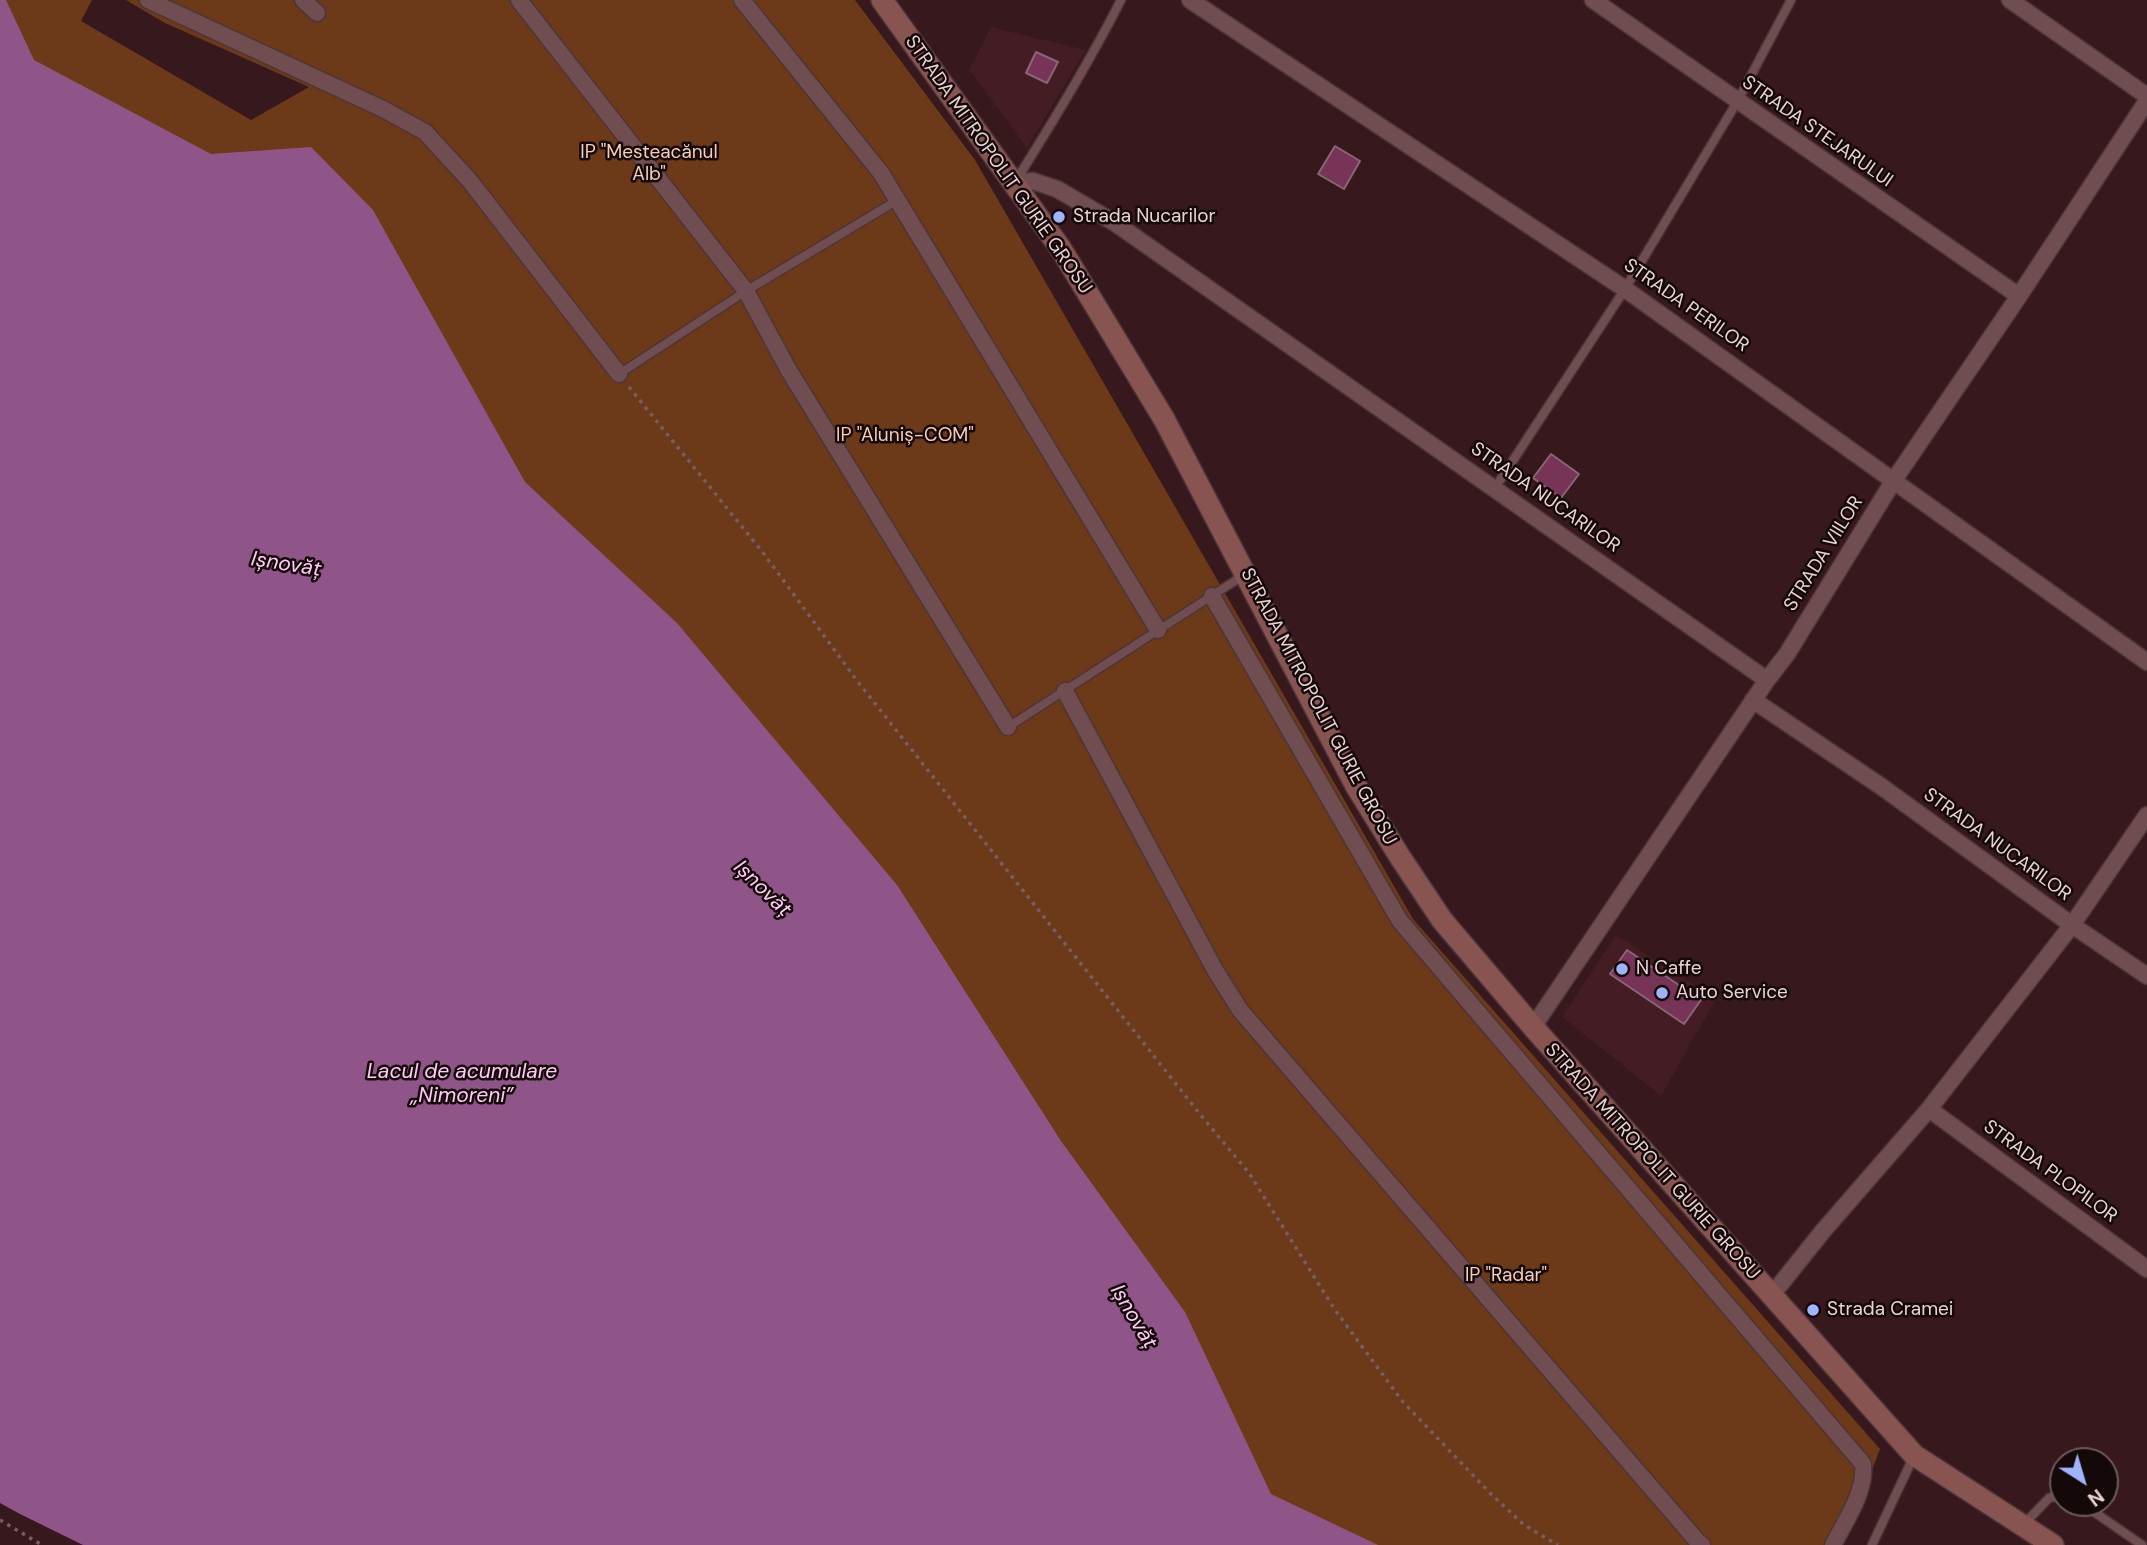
<!DOCTYPE html>
<html>
<head>
<meta charset="utf-8">
<style>
  body { margin:0 }
  #map { position:relative; width:2147px; height:1545px; overflow:hidden; background:#36181d; font-family:"DM Sans",sans-serif }
  canvas { display:block }
  .north { position:absolute; left:2049px; top:1447px; width:70px; height:70px; box-sizing:border-box; background:#150809; border:2px solid #6a595b; border-radius:50%; rotate:143deg; font-size:19px; font-weight:700; line-height:28px; text-align:center; color:#e9d3d5 }
  .north::after { content:''; display:block; margin:auto; width:24px; height:32px; background:#a0b3fd; clip-path:polygon(50% 0,100% 100%,50% 72%,0 100%) }
</style>
</head>
<body>
<div id="map">
<canvas width="2147" height="1545"></canvas>
<div class="north">N</div>
</div>
<script>
const g = document.querySelector('canvas').getContext('2d');
g.lineJoin = 'round';
function fill(path, color) {
  g.fillStyle = color;
  g.fill(path, 'evenodd');
}
function trace(path, color, width, dash) {
  g.strokeStyle = color;
  g.lineWidth = width;
  g.lineCap = dash ? 'butt' : 'round';
  g.setLineDash(dash || []);
  g.stroke(path);
}
function label(font, color, halo, rows, align = 'center') {
  g.font = font + ' "DM Sans",sans-serif';
  g.lineWidth = 5;
  g.setLineDash([]);
  g.textBaseline = 'middle';
  g.strokeStyle = halo;
  g.fillStyle = color;
  for (const [text, x, y, turn = 0] of rows) {
    g.save();
    g.translate(x, y);
    g.rotate((+turn || 0) * Math.PI / 180);
    g.textAlign = isNaN(turn) ? turn : align;
    if (halo) g.strokeText(text, 0, 0);
    g.fillText(text, 0, 0);
    g.restore();
  }
}
fill(new Path2D(`
  M991 27 1086 50 1027 148 969 70Z
  M1616 935 1716 999 1661 1096 1562 1017Z`), '#431d23');
fill(new Path2D(`
  M0 0H92L81 21 251 120 309 87 165 23 126 0H855L975 160 1413 919 1880 1449 1843 1545H671L212 172 56 102Z`), '#6c3919');
fill(new Path2D(`
  M0 0H6L34 60 211 154 311 147 373 210 525 482 677 623 897 885 1061 1141 1185 1312 1271 1494 1378 1545H83L20 1514 0 1503Z`), '#8f5588');
const building = new Path2D(`
  M1036 52 1058 62 1047 83 1026 73Z
  M1335 146 1360 161 1344 189 1318 174Z
  M1551 454 1579 474 1561 498 1533 478Z
  M1627 950 1701 1000 1684 1024 1610 974Z`);
fill(building, '#773456');
trace(building, '#886675', 2);
const lane = new Path2D(`
  M1015 182C1053 122 1089 63 1121 0
  M619 374 746 291 896 201
  M1495 488 1625 289 1737 102 1791 0
  M1008 727 1244 575
  M2081 1503 2142 1545
  M2025 1523 2049 1498 2063 1495
  M1872 1545 1913 1458`);
const street = new Path2D(`
  M148 0 383 109 425 132 470 181 619 374
  M303 0 317 13
  M519 0 746 291 788 369 1008 727
  M742 0 881 173 1158 630
  M1190 0 1625 289 2147 662
  M1593 0 2019 296
  M2010 0 2147 96
  M1014 183 1033 181 1057 189 1115 223 1767 680
  M1212 596 1400 921 1863 1464C1866 1492 1845 1521 1833 1545
  M1065 691 1215 970 1240 1010 1698 1542 1702 1545
  M1753 700 1882 787 2072 925 2147 976
  M1533 1027 1767 680 1787 654 1894 480 2019 296 2147 101
  M1929 1109 2147 1269
  M1771 1296 1823 1231 1929 1109 2072 925 2147 815`);
const secondary = new Path2D(`
  M882 0 1061 249 1164 419 1356 786 1400 857 1442 920 1533 1027 1914 1455 2053 1545`);
trace(lane, '#4d3538', 11);
trace(street, '#4d3538', 19);
trace(secondary, '#4d3538', 24);
trace(new Path2D(`
  M629 387 764 554 858 682 1199 1113 1249 1173 1335 1310 1403 1402 1490 1493 1524 1525 1558 1545
  M0 1520 42 1545`), '#785d61', 3.5, [3.5, 5]);
trace(lane, '#704d51', 8);
trace(street, '#704d51', 16);
trace(secondary, '#885452', 21);
for (const [x, y, r, color] of [
  [1059,217,7,"#a0b3fd"],
  [1622,969,7,"#a0b3fd"],
  [1662,993,7,"#a0b3fd"],
  [1813,1310,7,"#a0b3fd"]
]) {
  const dot = new Path2D();
  dot.arc(x, y, r, 0, 2 * Math.PI);
  g.fillStyle = color;
  g.fill(dot);
  trace(dot, '#150809', 2.5);
}
label('19px', '#e9d3d5', '#150809', [
  ["STRADA STEJARULUI",1817,132,35],
  ["STRADA MITROPOLIT GURIE GROSU",998,165,55],
  ["STRADA PERILOR",1686,306,35],
  ["STRADA NUCARILOR",1545,498,35],
  ["STRADA VIILOR",1824,554,-58],
  ["STRADA MITROPOLIT GURIE GROSU",1318,707,62],
  ["STRADA NUCARILOR",1997,845,36],
  ["STRADA MITROPOLIT GURIE GROSU",1652,1162,48],
  ["STRADA PLOPILOR",2050,1172,36]
]);
label('19px', '#f5cdb8', '#150809', [
  ["IP \"Mesteacănul",649,153],
  ["Alb\"",649,175],
  ["IP \"Aluniș-COM\"",905,436],
  ["IP \"Radar\"",1506,1276]
]);
label('19px', '#e9d3d5', '#150809', [
  ["Strada Nucarilor",1073,217],
  ["N Caffe",1636,969],
  ["Auto Service",1676,993],
  ["Strada Cramei",1827,1310]
], 'left');
label('italic 21px', '#fdcbf6', '#150809', [
  ["Ișnovăț",286,565,9],
  ["Ișnovăț",762,889,44],
  ["Lacul de acumulare",462,1072],
  ["„Nimoreni”",462,1096],
  ["Ișnovăț",1133,1317,59]
]);
</script>
</body>
</html>
